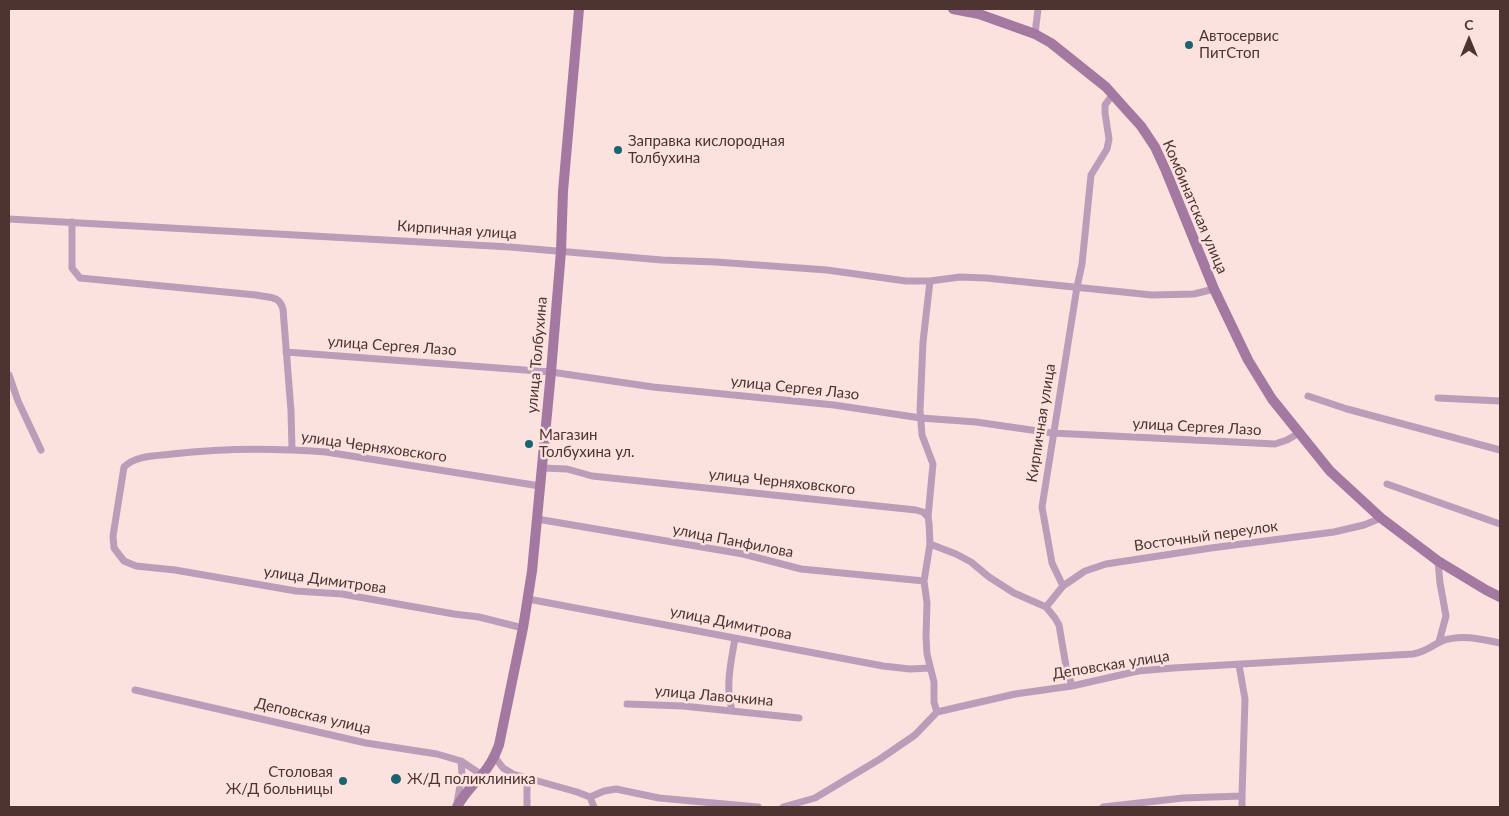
<!DOCTYPE html>
<html>
<head>
<meta charset="utf-8">
<style>
  body { margin:0 }
  #map { position:relative; width:1509px; height:816px; overflow:hidden; background:#fce2de; font-family:Lato,sans-serif }
  canvas { display:block }
  .frame { position:absolute; inset:0; border:10px solid #4d3430; pointer-events:none }
  .north { position:absolute; left:1444px; top:15px; width:50px; height:50px; -webkit-text-stroke:4px #fce2de; paint-order:stroke; rotate:0deg; font-size:14px; font-weight:700; line-height:20px; text-align:center; color:#4d3430 }
  .north::after { content:''; display:block; margin:auto; width:18px; height:22px; background:#4d3430; clip-path:polygon(50% 0,100% 100%,50% 72%,0 100%) }
</style>
</head>
<body>
<div id="map">
<canvas width="1509" height="816"></canvas>
<div class="frame"></div>
<div class="north">С</div>
</div>
<script>
const g = document.querySelector('canvas').getContext('2d');
g.lineJoin = 'round';
function trace(path, color, width, dash) {
  g.strokeStyle = color;
  g.lineWidth = width;
  g.lineCap = dash ? 'butt' : 'round';
  g.setLineDash(dash || []);
  g.stroke(path);
}
function label(font, color, halo, rows, align = 'center') {
  g.font = font + ' Lato,sans-serif';
  g.lineWidth = 5;
  g.setLineDash([]);
  g.textBaseline = 'middle';
  g.strokeStyle = halo;
  g.fillStyle = color;
  for (const [text, x, y, turn = 0] of rows) {
    g.save();
    g.translate(x, y);
    g.rotate((+turn || 0) * Math.PI / 180);
    g.textAlign = isNaN(turn) ? turn : align;
    if (halo) g.strokeText(text, 0, 0);
    g.fillText(text, 0, 0);
    g.restore();
  }
}
trace(new Path2D(`
  M1035 34 1038 9
  M1113 94 1105 105V113L1109 139 1107 149 1091 175 1082 264 1077 287 1042 507 1052 563 1063 586 1085 571 1106 564 1211 548 1334 532 1364 525 1381 518
  M9 219 510 247 662 260 716 262 827 270 906 281H930L960 277 986 278 1152 295 1194 294 1214 289
  M72 222V268L80 278 256 295C269 298 279 295 283 309L291 411 292 449
  M930 281 923 342 920 410 922 435 933 464 928 517 929 523 930 544 924 581 927 603 926 636 927 654 934 682V702L937 712
  M286 352 551 372 653 387 834 405 921 418 976 422 1052 433 1275 444 1287 440 1299 433
  M9 375 18 401 41 450
  M1308 396 1347 409 1500 450
  M1438 398 1500 401
  M543 468 567 469 592 476 916 510 923 512 928 517
  M1387 484 1500 524
  M537 519 743 554 801 569 924 581
  M930 544 956 554 971 562 989 577 1014 593 1046 607
  M1438 561 1440 583 1446 616 1439 642
  M1063 586 1046 607 1055 618 1059 625 1066 666 1072 686
  M528 599 883 666 910 669 930 668
  M523 628 479 617 454 614 342 594 296 591 175 570 136 566 124 561 114 548 113 536 124 467C136 455 156 456 172 454 223 448 274 448 326 452L540 486
  M1239 665 1245 699 1242 796V807
  M135 690 366 743 437 754 461 761 482 775
  M627 704 683 706 799 718
  M732 710C725 686 731 663 735 638
  M494 756 503 768 513 774 577 792 590 797 604 791 616 789 659 798 758 807
  M590 797 594 807
  M457 803 462 774 461 761
  M527 807V778
  M783 807 815 798 880 759 915 735 937 712 1015 694 1072 686 1138 671 1173 668 1413 654C1426 652 1431 646 1442 641 1461 634 1481 639 1500 643
  M1103 807 1183 798 1242 796`), '#bb9db9', 7);
trace(new Path2D(`
  M953 9 979 14 1035 34 1051 43 1106 87 1122 105 1141 126 1155 147 1166 171 1214 289 1248 360 1272 399 1330 471 1381 518 1438 561 1486 590 1500 597
  M457 807C463 795 472 786 481 776 489 767 495 756 499 745L523 628 532 571 551 372 561 251 563 191 579 9`), '#a378a1', 10);
for (const [x, y, r, color] of [
  [1189,45,5,"#19656f"],
  [618,150,5,"#19656f"],
  [529,444,5,"#19656f"],
  [396,779,6,"#19656f"],
  [343,781,5,"#19656f"]
]) {
  const dot = new Path2D();
  dot.arc(x, y, r, 0, 2 * Math.PI);
  g.fillStyle = color;
  g.fill(dot);
  trace(dot, '#fce2de', 2);
}
label('15px', '#4d3430', '#fce2de', [
  ["Автосервис",1199,36],
  ["ПитСтоп",1199,53],
  ["Заправка кислородная",628,141],
  ["Толбухина",628,158],
  ["Магазин",539,435],
  ["Толбухина ул.",539,452],
  ["Столовая",333,772,"right"],
  ["Ж/Д больницы",333,789,"right"],
  ["Ж/Д поликлиника",407,779]
], 'left');
label('15px', '#4d3430', '#fce2de', [
  ["Комбинатская улица",1195,207,67],
  ["Кирпичная улица",457,230,4],
  ["улица Сергея Лазо",392,346,4],
  ["улица Толбухина",537,355,-85],
  ["улица Сергея Лазо",795,388,6],
  ["Кирпичная улица",1041,423,-81],
  ["улица Сергея Лазо",1197,427,3],
  ["улица Черняховского",374,447,8],
  ["улица Черняховского",782,482,6],
  ["Восточный переулок",1206,536,-8],
  ["улица Панфилова",733,541,11],
  ["улица Димитрова",325,580,8],
  ["улица Димитрова",731,623,11],
  ["Деповская улица",1111,665,-9],
  ["улица Лавочкина",714,696,5],
  ["Деповская улица",313,716,13]
]);
</script>
</body>
</html>
